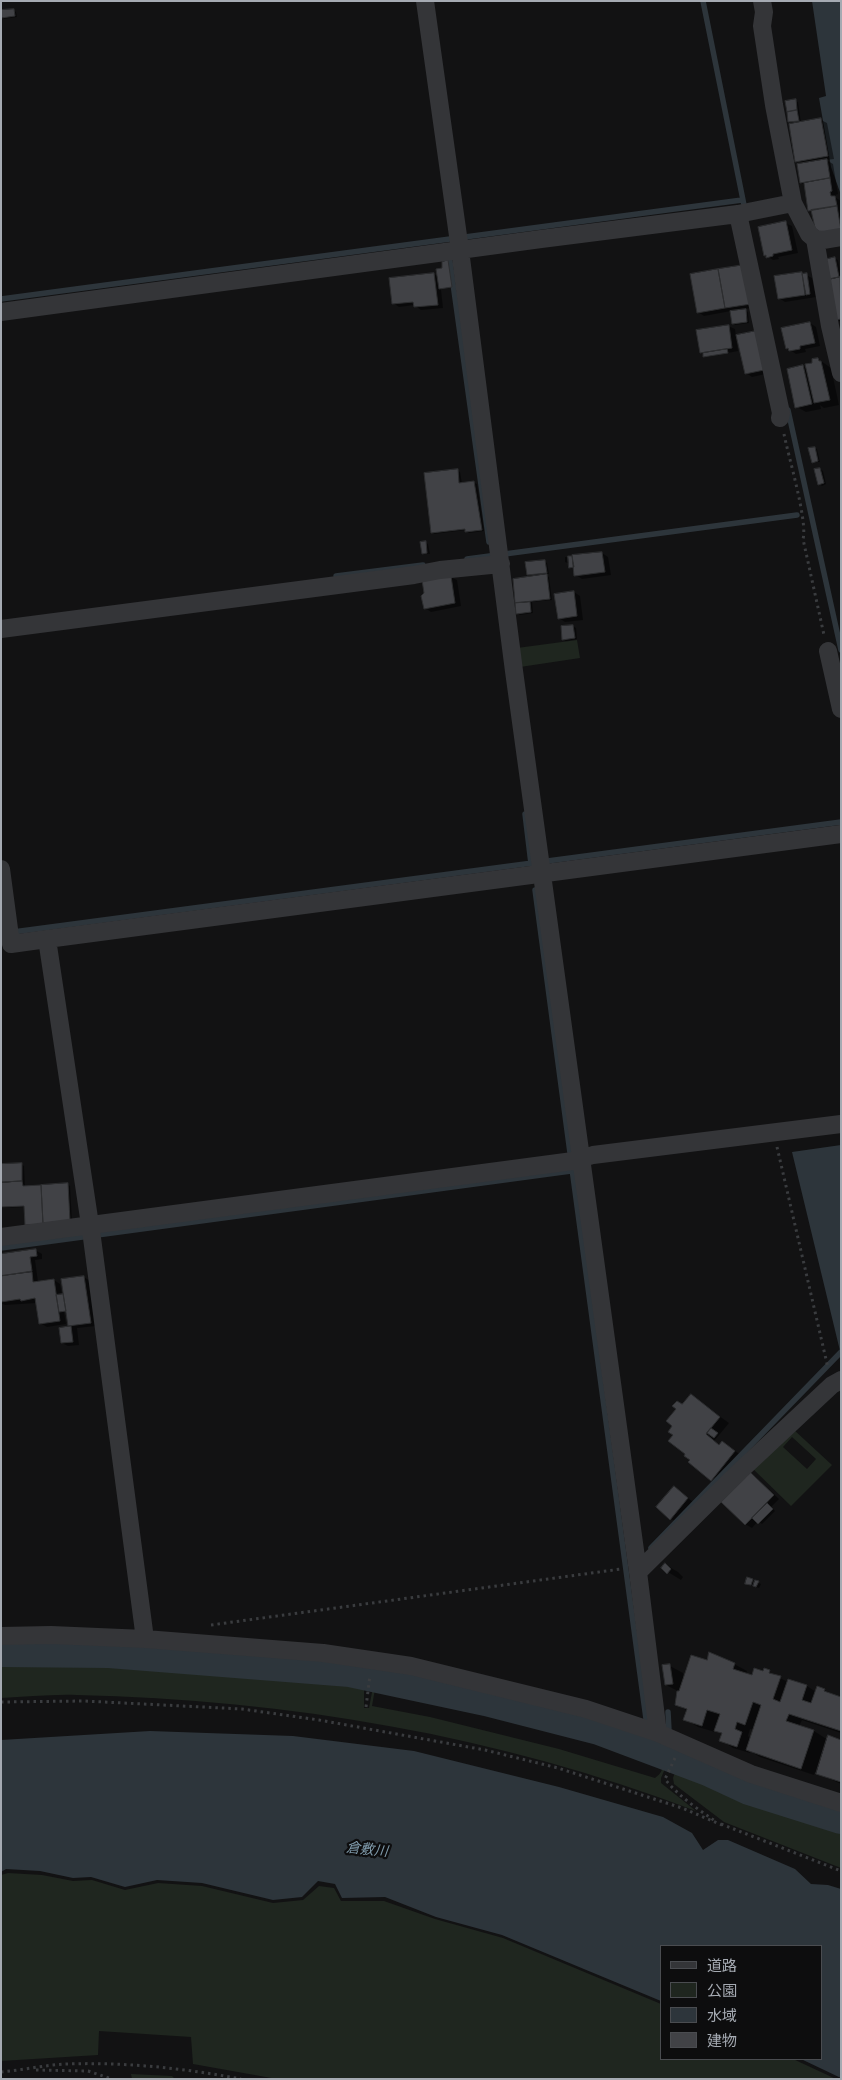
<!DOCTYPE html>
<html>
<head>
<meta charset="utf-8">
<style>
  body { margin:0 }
  #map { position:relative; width:842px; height:2080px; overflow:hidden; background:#121213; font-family:"PT Sans Narrow","Noto Sans JP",sans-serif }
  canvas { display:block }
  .frame { position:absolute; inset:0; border:2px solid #a5aab2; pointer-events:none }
  .legend { position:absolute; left:660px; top:1945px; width:162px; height:115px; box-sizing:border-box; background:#0d0d0e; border:1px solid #4a4c50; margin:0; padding:6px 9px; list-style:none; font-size:15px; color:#a5aab2 }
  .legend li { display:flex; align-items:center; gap:10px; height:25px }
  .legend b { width:25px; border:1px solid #4a4c50 }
</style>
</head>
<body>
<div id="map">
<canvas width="842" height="2080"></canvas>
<div class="frame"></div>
<ul class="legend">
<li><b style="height:6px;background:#343538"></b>道路</li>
<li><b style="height:14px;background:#1f261f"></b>公園</li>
<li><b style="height:14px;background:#2d353b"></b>水域</li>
<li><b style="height:14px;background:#414246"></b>建物</li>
</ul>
</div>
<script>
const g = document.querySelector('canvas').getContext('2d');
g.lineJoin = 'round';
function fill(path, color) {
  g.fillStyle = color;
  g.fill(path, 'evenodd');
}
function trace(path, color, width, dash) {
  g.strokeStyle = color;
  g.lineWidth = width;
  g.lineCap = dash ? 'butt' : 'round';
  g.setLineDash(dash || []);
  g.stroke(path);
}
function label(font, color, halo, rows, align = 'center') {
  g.font = font + ' "PT Sans Narrow","Noto Sans JP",sans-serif';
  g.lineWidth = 4.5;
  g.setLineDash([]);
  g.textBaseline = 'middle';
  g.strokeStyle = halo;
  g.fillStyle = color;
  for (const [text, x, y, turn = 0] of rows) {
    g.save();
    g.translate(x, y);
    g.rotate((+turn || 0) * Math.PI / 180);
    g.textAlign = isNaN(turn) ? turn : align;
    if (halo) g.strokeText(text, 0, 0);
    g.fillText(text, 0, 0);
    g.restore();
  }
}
fill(new Path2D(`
  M577 640 580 658 520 667 517 648Z
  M793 1429 832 1465 791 1506 751 1467ZM792 1437 816 1459 807 1469 783 1447Z
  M40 1658C148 1663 256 1668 364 1683V1708H369L373 1687 522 1718 601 1741 667 1764 661 1778V1783L696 1811C498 1735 288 1700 77 1695 52 1694 26 1697 1 1698V1659ZM375 1689 522 1720 656 1762 662 1765C663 1771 660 1774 655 1778L559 1749 430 1717 372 1706Z
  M677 1767 750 1798 841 1827V1868L724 1822 674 1784 673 1778Z
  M8 1873 42 1875 73 1881 92 1880 125 1890 158 1883 202 1886 273 1903 303 1900 319 1886 334 1888 341 1901H384L435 1919 503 1938 661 2004V2059H793L836 2079H277L193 2064 191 2037 99 2031 98 2055 1 2061V1875Z
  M131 2074 172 2076 175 2079H132Z`), '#1f261f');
fill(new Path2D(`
  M812 1H841V195L831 167 819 98 826 96Z
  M841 1145V1355L792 1152Z
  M150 1731 293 1736 414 1751 559 1787 663 1817 692 1833 703 1850 718 1840H728L795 1869 811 1884 828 1885 841 1889V2078L801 2059H821V1946H661V2001L502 1935 436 1917 385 1897 342 1898 335 1884 318 1881 302 1897 273 1900 202 1883 157 1880 125 1887 91 1877 73 1878 40 1871 6 1869 1 1872V1740Z`), '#2d353b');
fill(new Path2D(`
  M13 10 16 12 17 17 4 19 1 17Z
  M795 101 798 102 801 123 821 120 827 123 834 159 826 160 833 164 838 194 835 195 836 198 841 201V234L809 210 805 185 801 183 803 164 796 161 794 124 790 122Z
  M785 223 792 226 798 253 778 257 779 259 773 260 765 255Z
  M835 259 838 260 841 275V322L836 319 829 279Z
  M447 262 450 263 454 286 441 288V290L454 288 441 290 443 308 421 310 414 305 399 307 393 303 434 274 439 277Z
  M802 273 812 278 816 297 785 302 779 298Z
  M692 275 757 307 744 309 748 312 749 323 735 325 733 323 731 311 704 316 698 312Z
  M810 323 816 327 820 346 805 349 806 352 796 354 787 348Z
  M728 326 735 329 736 337 755 332 770 373 752 377 746 373 738 337 736 338 738 351 707 357 701 353Z
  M818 359 831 368 839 405 824 408 820 405 821 409 806 412 797 407 803 366 807 369Z
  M814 448 817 449 820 462H813Z
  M820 469 823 471 826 484 822 486 819 484Z
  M458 471 460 472 462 484 474 483 477 484 484 531 469 533 466 530 434 534 432 532Z
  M425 542 428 544 430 554 423 553Z
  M602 553 608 557 611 575 582 579 576 575 575 569 570 567V564L565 562V557L574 558Z
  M544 561 547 563 549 574H544L549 577 552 600 532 602 533 613 520 615 517 613 514 580 533 577 528 574Z
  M450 577 457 580 461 606 431 612 425 608Z
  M574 592 580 596 583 620 565 622 559 618Z
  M573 626 576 628 577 639 566 641 563 639Z
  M21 1164 24 1166 25 1187 67 1184 70 1186 72 1222 29 1226 25 1207 1 1208V1166Z
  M35 1250 42 1254V1259L35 1260 38 1282 54 1280 60 1284 62 1295 65 1297 84 1277 90 1281 96 1326 77 1328 79 1345 68 1346 62 1343 70 1327 67 1312H64L66 1324 47 1327 40 1323 37 1303 5 1305 1 1303V1255Z
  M691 1396 729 1423 714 1441 721 1446 723 1443 744 1457 721 1485 712 1480 691 1460 675 1435 683 1406Z
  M750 1473 756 1477 779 1499 771 1507 775 1511 762 1524 758 1521 752 1528 745 1524Z
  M674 1487 693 1502 677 1522 671 1519Z
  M666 1565 678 1572 683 1577 681 1580 668 1572Z
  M752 1580 761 1584 759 1588 749 1584Z
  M707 1662 734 1664 747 1671 746 1674 752 1677 763 1673 764 1670 788 1682 789 1680 807 1686 816 1692 824 1690 841 1698V1733L802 1720 799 1726 814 1731 828 1740 841 1741V1784L815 1772 814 1775 760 1757 750 1751V1753L733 1748 721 1740 723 1734 716 1730 715 1732 698 1727 685 1719 688 1711 676 1704 678 1691 666 1685 670 1666 683 1673 684 1680ZM750 1729 754 1730 751 1739 748 1736Z`), '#0007');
trace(new Path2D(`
  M703 1 745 210
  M465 237 742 200
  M450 262 489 542
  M1 299 450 239
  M788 410 841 650
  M467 559 797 515
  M336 576 423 565
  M525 814 531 864
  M535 890 570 1153
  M13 932 841 822
  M572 1169 646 1719
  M1 1248 571 1171
  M651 1548 841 1352
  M668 1712 669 1731
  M636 1742 639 1735
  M660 1752 663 1744`), '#2d353b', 5.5);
trace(new Path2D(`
  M1 1651 109 1652 350 1671 486 1700 599 1729 708 1770 749 1789 841 1818`), '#2d353b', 32);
const building = new Path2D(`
  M14 9 15 16 1 18V10Z
  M796 99 797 110 787 112 785 101Z
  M797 110 799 121 788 122 787 112Z
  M821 118 828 156 795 162 789 124Z
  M827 159 830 178 800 183 797 164Z
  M830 178 832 191 830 192 831 196H835L837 206 808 211 804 183Z
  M837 206 841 230 821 233 815 228 811 210Z
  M786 221 792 250 773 254V256L766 258V255L764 256 758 227Z
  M835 257 839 277 828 279 824 260Z
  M448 260 452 287 439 289 436 269 442 268V262Z
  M744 265 751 304 725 308 718 269Z
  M718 269 725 308 697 313 690 274Z
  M802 272 805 295 778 299 774 276Z
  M434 273 438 305 414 307 413 302 392 304 389 278Z
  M807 273 810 294 806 295 802 274Z
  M840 277 841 319 835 320 828 280Z
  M746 309 747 322 732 324 730 311Z
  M810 322 815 343 800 346V349L789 351 788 348 786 349 781 328Z
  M729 325 732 348 700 353 696 330Z
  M756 331 764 370 745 374 736 335Z
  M727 349 728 353 703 357V353Z
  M818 358 819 361H821L830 400 814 403 805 364 812 363V359Z
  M803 365 812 404 795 408 787 369Z
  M815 447 818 461 812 463 808 448Z
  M820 468 824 483 818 485 814 469Z
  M458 469 459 483 474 481 482 530 465 532V529L431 533 424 473Z
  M426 541 427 553 422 554 420 542Z
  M602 552 605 572 574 576 572 555Z
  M568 556H572L574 567 569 568Z
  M545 560 547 573 527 575 525 562Z
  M547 574 550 599 515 603 513 579Z
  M451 576 455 603 424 609 421 596 424 593 422 580Z
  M574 591 577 616 558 619 554 594Z
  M530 602 531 612 516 614 515 603Z
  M573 625 575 638 562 640 561 626Z
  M22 1163V1181L1 1182V1164Z
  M22 1181 23 1186 41 1185 43 1224 25 1225 24 1206 1 1207V1183Z
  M68 1183 70 1221 43 1223 41 1185Z
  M36 1249 37 1256 30 1257 32 1271 1 1276V1254Z
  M32 1272 33 1282 54 1279 60 1321 39 1324 35 1298 21 1301 20 1299 1 1302V1276Z
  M84 1276 91 1323 68 1326 61 1279Z
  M63 1294 66 1311 59 1312 56 1295Z
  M71 1326 73 1342 61 1343 59 1328Z
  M691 1394 720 1417 706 1434 719 1445 722 1441 735 1451 711 1481 688 1462 690 1460 684 1456 685 1454 668 1441 673 1435 668 1432 672 1426 666 1421 676 1409 672 1406 677 1401 682 1404Z
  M711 1428 718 1433 714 1438 707 1433Z
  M750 1472 774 1495 745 1525 721 1502Z
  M674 1486 688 1498 670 1520 656 1507Z
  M767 1503 773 1509 758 1524 752 1518Z
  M665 1563 671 1569 667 1574 661 1568Z
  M747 1577 753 1579 751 1585 745 1584Z
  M755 1580 759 1581 756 1587 753 1586Z
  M709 1652 735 1663 733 1669 752 1675 754 1668 763 1671 764 1668 770 1670 769 1673 781 1676 773 1699 780 1702 788 1679 807 1685 802 1700 811 1703 817 1686 825 1689 824 1691 841 1697V1731L789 1714 786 1721 814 1730 801 1769 746 1750 761 1705 753 1702 745 1725 737 1722 735 1729 742 1732 737 1747 719 1741 722 1733 714 1731 720 1714 707 1710 702 1726 683 1720 687 1709 675 1705 677 1691H679L691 1655 707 1660Z
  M670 1664 673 1684 665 1685 662 1665Z
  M828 1735 841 1740V1782L816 1774Z`);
fill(building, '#414246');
trace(building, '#2c2d2f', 1);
trace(new Path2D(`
  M784 434C788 455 808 522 803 539L824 635
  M777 1147 828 1368
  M211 1625 621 1569
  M1 1702 84 1701 242 1709 319 1720 485 1750 558 1768 682 1808 722 1825
  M366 1707 370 1675
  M675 1758 665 1779C678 1796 698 1809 715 1821
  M721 1824 841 1871
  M36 2070 88 2071 112 2079
  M1 2072C23 2070 45 2065 66 2064 125 2062 183 2068 241 2079`), '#3a3c3f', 3, [2.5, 4]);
trace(new Path2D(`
  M425 1 460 250 514 671 638 1572 658 1733
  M762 1 764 12 762 26 774 105 793 203 809 234 815 239 823 240 841 237
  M738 214 781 413 780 418
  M815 239 830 326 841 373
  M1 312 541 239 738 214 793 203
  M1 629 414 575 440 570 501 564
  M828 651 841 709
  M1 869 11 944 47 939 92 1238 145 1639
  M47 939 841 834
  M1 1237 573 1161 593 1155 841 1124
  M638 1572 740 1471 832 1385 841 1380
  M1 1636 51 1635 145 1639 323 1653 411 1666 586 1709 658 1733 751 1774 841 1803`), '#343538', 18);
label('italic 14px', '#7f9aaa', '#0d0d0e', [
  ["倉敷川",367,1850,6]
]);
</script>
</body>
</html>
